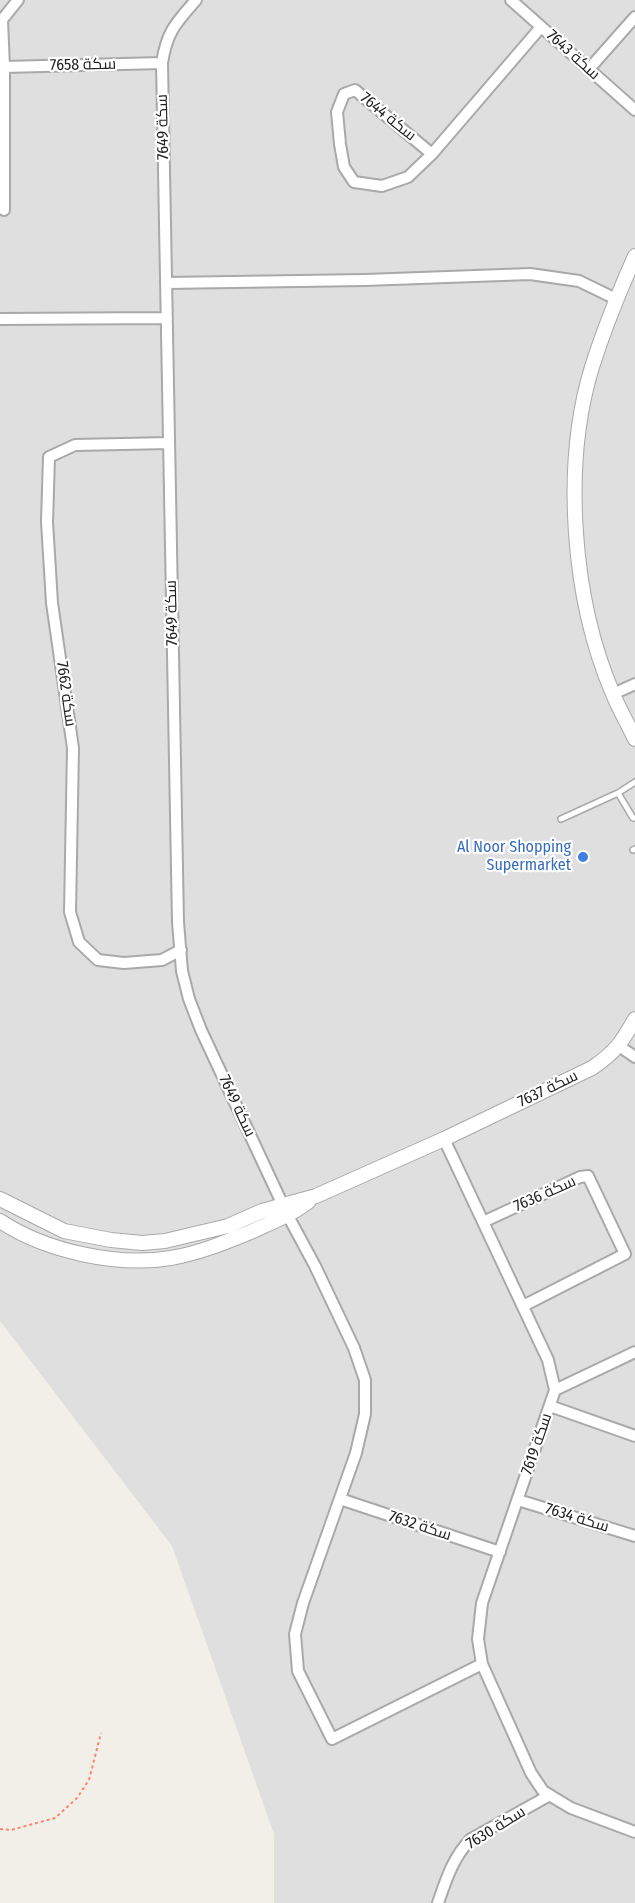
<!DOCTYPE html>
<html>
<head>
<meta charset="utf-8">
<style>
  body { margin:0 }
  canvas { display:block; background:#f2efe8 }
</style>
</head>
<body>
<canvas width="635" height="1903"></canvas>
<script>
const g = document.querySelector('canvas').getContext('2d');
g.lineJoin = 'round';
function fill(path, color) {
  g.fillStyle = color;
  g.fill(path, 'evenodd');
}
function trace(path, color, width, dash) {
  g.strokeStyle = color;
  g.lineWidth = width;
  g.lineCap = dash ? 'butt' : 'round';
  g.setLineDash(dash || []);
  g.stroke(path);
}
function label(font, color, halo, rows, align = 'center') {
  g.font = font + ' "Fira Sans Condensed",Cairo,sans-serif';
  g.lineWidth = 4.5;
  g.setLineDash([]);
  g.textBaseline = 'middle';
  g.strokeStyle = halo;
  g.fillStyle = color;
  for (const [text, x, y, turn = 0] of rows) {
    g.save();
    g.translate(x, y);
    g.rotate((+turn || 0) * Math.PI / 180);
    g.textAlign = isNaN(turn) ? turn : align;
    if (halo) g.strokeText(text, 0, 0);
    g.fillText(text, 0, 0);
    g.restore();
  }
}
fill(new Path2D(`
  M0 0H635V1903H274V1834L172 1546 0 1321Z`), '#e0dfdf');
const service = new Path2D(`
  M618 793 635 782
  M561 819 618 793 633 818H635
  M633 850 635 849`);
const minor = new Path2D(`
  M196 0C176 23 167 31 162 63L178 922 182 971 189 999 201 1030 287 1214 315 1266 354 1348 365 1380V1414L356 1453 303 1603 295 1634 298 1671 332 1739 482 1664
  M511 0 635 110
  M4 67 162 63
  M589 69 635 17
  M432 154 355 90 344 94 337 112 340 144 344 167 354 182 382 186 408 177 432 154 541 27
  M4 210V67L2 20 18 0
  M166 283 365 280 530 274 579 281 616 299
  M0 319 167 318
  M169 443 75 445 49 457 47 522 52 603 73 748 70 912 79 942 98 960 124 963 162 960 181 950
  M613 694 635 684
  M619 1046 635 1057
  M444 1139 548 1360 555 1390 482 1603 478 1639 482 1664 531 1773 543 1791 556 1799 571 1808 635 1832
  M483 1222 580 1177 588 1176 625 1254 523 1306
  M555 1390 635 1352
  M550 1406 635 1436
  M340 1499 500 1552
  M518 1500 635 1536
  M438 1903C446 1880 453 1857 471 1839L550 1795`);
const tertiary = new Path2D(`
  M635 256C619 292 604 329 592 367 562 465 572 599 613 694 619 709 628 724 635 739
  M0 1199 64 1231 111 1240 142 1243 165 1241 228 1226 262 1211 316 1196 444 1139 592 1068C616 1052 621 1043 635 1019
  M0 1221C45 1251 117 1267 171 1258 200 1253 226 1242 253 1231 272 1222 293 1214 309 1201`);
trace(service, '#a9a9a9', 8);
trace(minor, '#a9a9a9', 14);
trace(tertiary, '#a9a9a9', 16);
trace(new Path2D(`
  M0 1829 11 1830 55 1818 77 1798 89 1780 101 1733`), '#fd856f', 2, [3, 3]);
trace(service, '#fff', 5);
trace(minor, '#fff', 10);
trace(tertiary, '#fff', 14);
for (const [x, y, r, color] of [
  [583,857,6,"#3f7fe0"]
]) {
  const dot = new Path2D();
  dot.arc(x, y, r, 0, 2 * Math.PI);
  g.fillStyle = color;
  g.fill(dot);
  trace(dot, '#fff', 2);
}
label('16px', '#222', '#fff', [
  ["سكة 7643",573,55,42],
  ["سكة 7658",83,65,-1],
  ["سكة 7644",388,117,39],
  ["سكة 7649",163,127,-91],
  ["سكة 7649",172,613,-91],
  ["سكة 7662",66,694,82],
  ["سكة 7637",548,1089,-26],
  ["سكة 7649",237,1106,65],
  ["سكة 7636",545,1194,-24],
  ["سكة 7619",537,1444,-71],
  ["سكة 7634",577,1518,17],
  ["سكة 7632",420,1526,18],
  ["سكة 7630",496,1828,-32]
]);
label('16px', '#366cbe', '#fff', [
  ["Al Noor Shopping",571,848],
  ["Supermarket",571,866]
], 'right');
</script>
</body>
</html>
